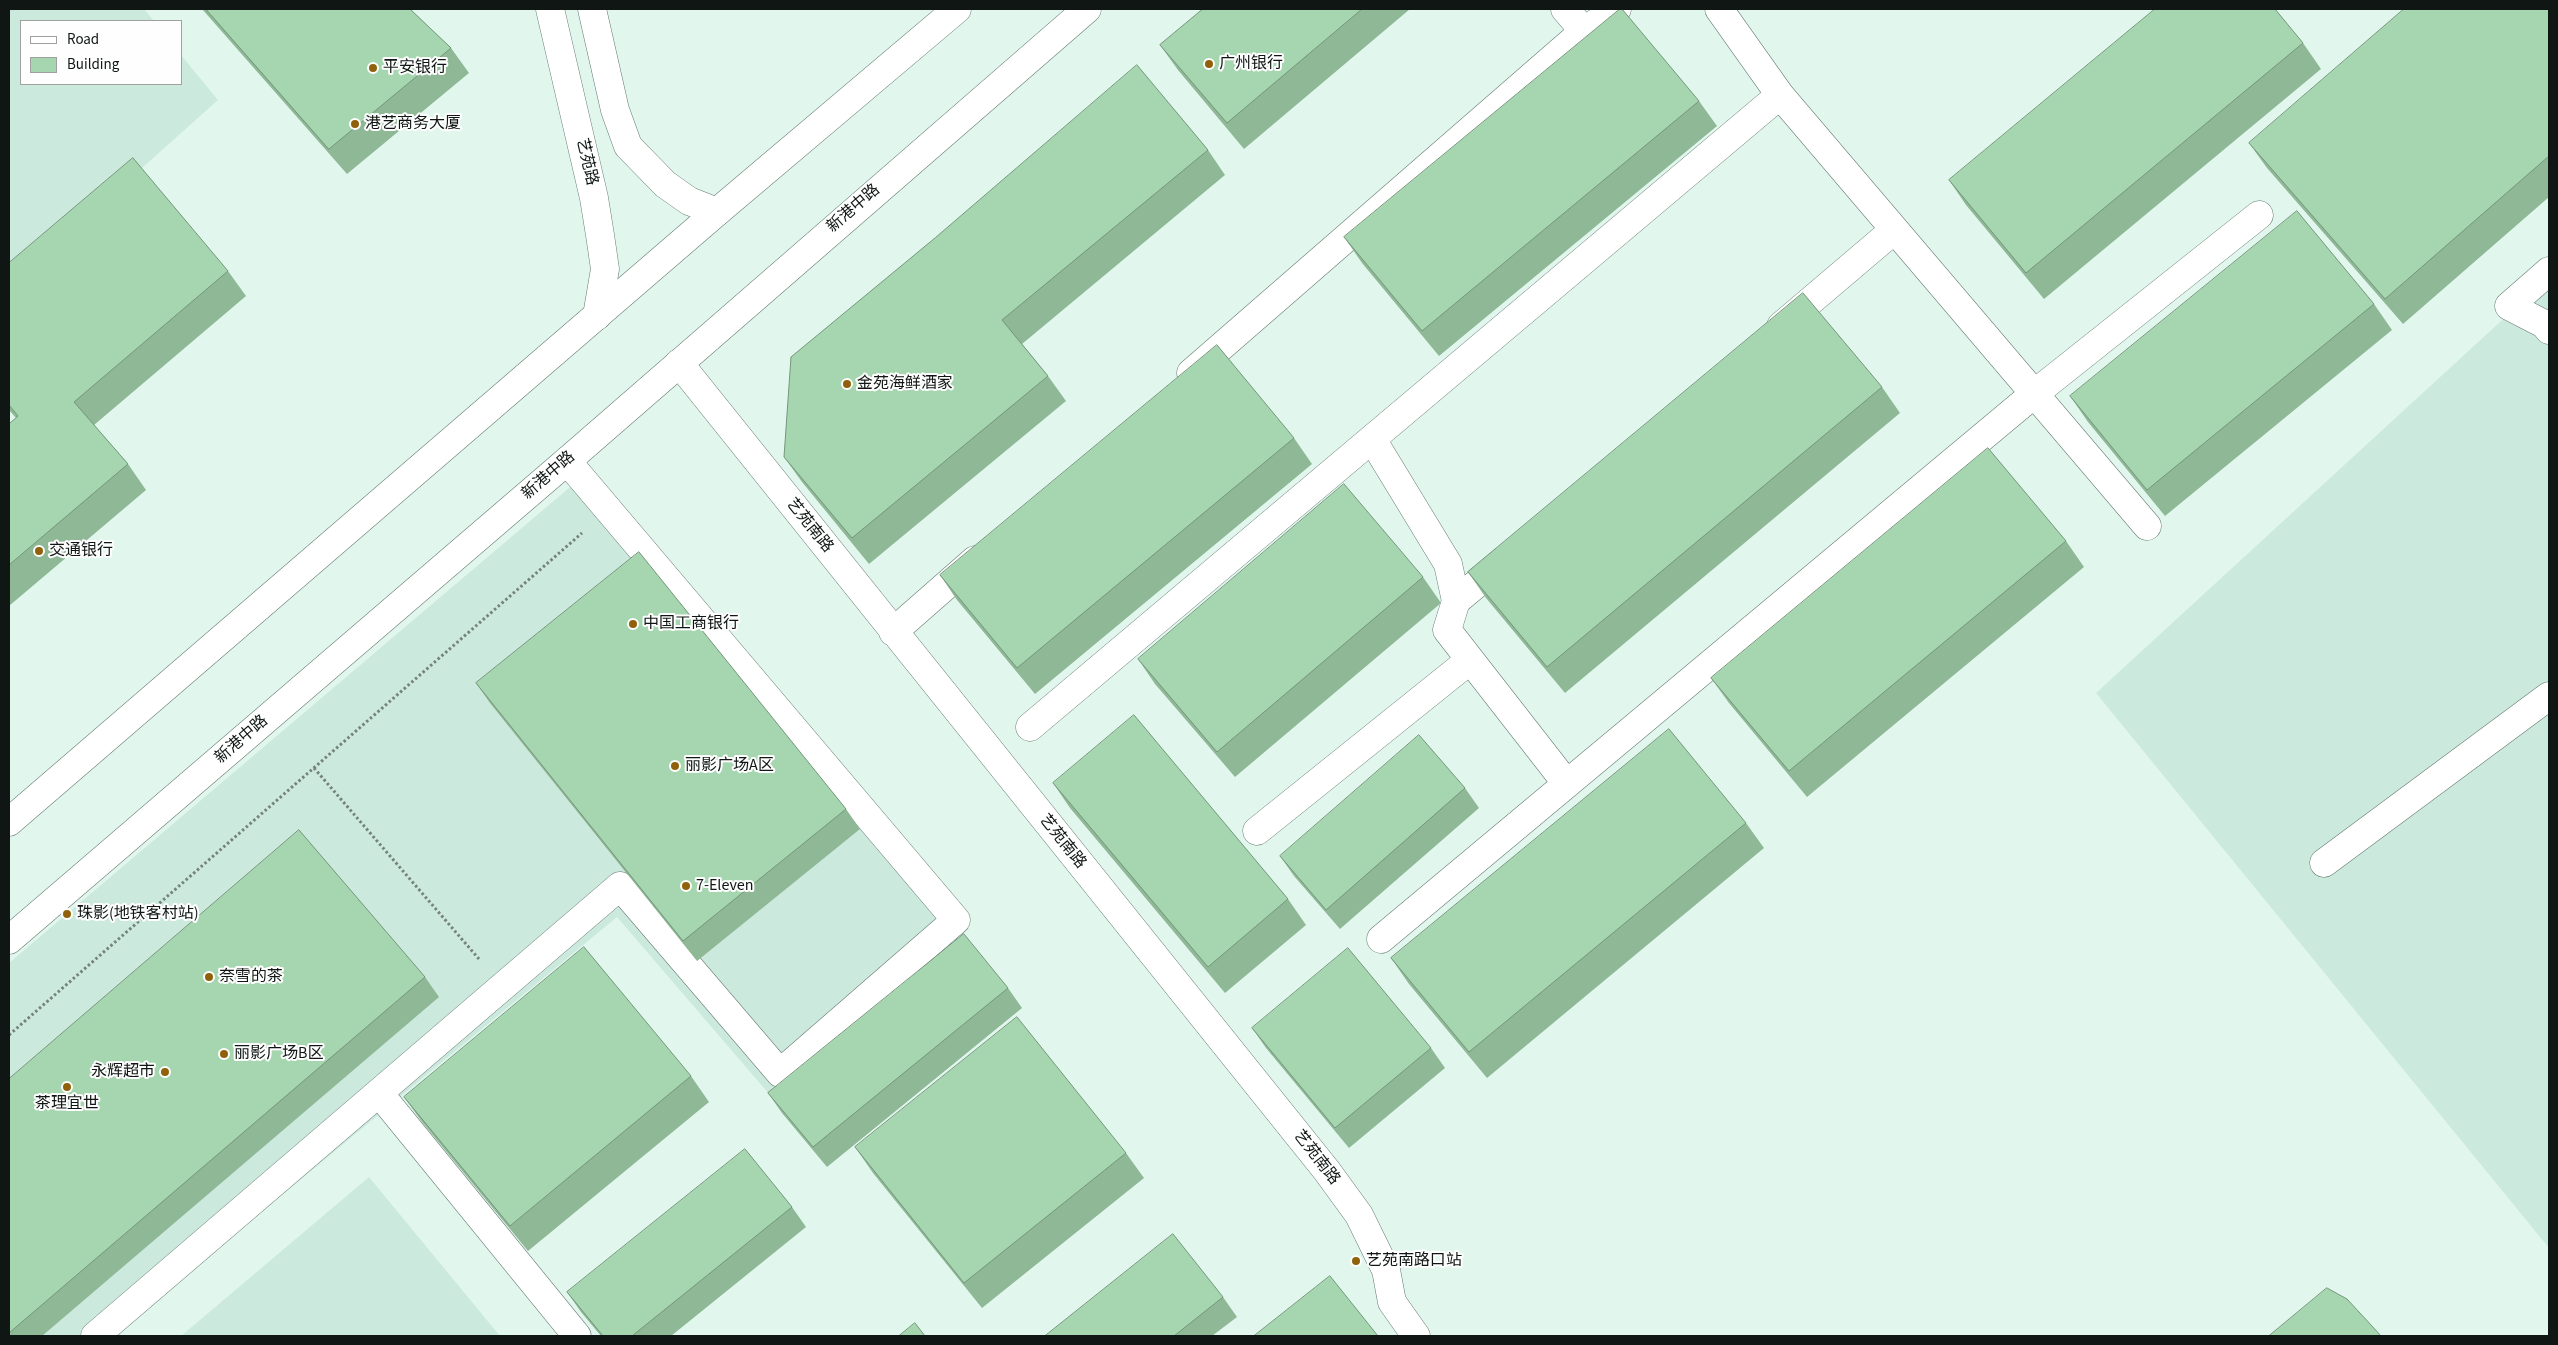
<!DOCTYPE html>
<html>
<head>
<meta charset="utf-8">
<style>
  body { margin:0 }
  #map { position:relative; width:2558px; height:1345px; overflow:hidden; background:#e1f7ee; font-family:"Source Sans 3",sans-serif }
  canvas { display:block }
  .frame { position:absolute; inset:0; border:10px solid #0f1613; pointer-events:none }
  .legend { position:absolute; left:20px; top:20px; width:162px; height:65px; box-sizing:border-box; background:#fefefe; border:1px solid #9ea1a0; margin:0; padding:6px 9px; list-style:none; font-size:15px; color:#0f1613 }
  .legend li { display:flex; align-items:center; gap:10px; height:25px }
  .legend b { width:25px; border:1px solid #9ea1a0 }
</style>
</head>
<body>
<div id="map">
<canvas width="2558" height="1345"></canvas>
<div class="frame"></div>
<ul class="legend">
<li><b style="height:6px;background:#fff"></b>Road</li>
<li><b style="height:14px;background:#a6d6af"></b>Building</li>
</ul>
</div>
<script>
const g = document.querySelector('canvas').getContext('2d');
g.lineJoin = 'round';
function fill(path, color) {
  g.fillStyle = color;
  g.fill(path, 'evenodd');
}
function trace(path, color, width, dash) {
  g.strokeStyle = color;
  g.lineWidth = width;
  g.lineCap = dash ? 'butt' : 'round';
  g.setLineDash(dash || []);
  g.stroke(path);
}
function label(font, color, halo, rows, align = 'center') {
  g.font = font + ' "Source Sans 3","Noto Sans SC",sans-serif';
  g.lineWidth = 4;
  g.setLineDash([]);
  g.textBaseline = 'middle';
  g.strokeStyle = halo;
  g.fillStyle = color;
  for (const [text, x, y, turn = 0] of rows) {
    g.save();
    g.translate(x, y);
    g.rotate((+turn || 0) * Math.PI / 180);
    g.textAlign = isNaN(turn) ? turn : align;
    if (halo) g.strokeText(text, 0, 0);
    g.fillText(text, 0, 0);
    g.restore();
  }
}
fill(new Path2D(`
  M9 9H144L154 21H21V84H181V55L218 100 9 287Z
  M2549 277V1248L2096 693Z
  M589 471 969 929 769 1094 617 917 112 1336H9V963Z
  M369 1177 500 1336H181Z`), '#cce9de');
const minor = new Path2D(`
  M550 9 594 198 600 235 605 269 597 316
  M592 9 615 110 628 146 665 184 689 201 717 212
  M1565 9 1584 31
  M1780 95 2147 526
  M2549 271 2509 306 2544 324 2549 330
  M1781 326 1894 230
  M679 363 1327 1171 1359 1215 1386 1270 1392 1302 1416 1336
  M1191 373 1584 31 1617 9
  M1372 439 1448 564 1456 601
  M1504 561 1456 601 1447 630 1567 784
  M893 632 975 560
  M1030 727 1780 95 1719 9
  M1257 831 1470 660
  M2324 863 2549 696
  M1381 939 2034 394 2259 215
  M379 1093 577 1336
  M95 1336 620 886 780 1073 956 920 567 461`);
const major = new Path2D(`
  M9 822 717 212 957 9
  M9 940 567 461 1087 9`);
trace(minor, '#677b73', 29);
trace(major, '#677b73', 29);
trace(new Path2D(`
  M314 768 479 959
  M9 1035 582 533`), '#75837d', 3, [2.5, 2.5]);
trace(minor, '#fff', 28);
trace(major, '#fff', 28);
fill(new Path2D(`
  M202 9H410L451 48 469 73 347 174Z
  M1203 9H1410L1244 149 1178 70 1160 45Z
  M2549 9V197L2403 324 2267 168 2249 143Z
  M2303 43 2321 69 2044 299 1966 205 1949 180Z
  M1699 101 1717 126 1439 356 1362 263 1344 237Z
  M1208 150 1225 175 1022 344 1048 376 1066 401 869 564 802 482 784 457Z
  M9 263 228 271 246 296 94 425 128 464 146 490 9 606V424L16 418 9 410Z
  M2374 304 2392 330 2165 516 2088 422 2070 396Z
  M1882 387 1900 413 1565 693 1486 598 1468 572Z
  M1294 438 1312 464 1035 694 957 600 940 575Z
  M2066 541 2084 567 1807 797 1729 703 1711 678Z
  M1423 577 1441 603 1235 777 1155 684 1138 659Z
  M476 683 846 809 860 829 697 961 490 703Z
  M1053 783 1288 899 1306 925 1225 993 1070 808Z
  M1465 788 1479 808 1340 929 1294 876 1280 856Z
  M1746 823 1764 848 1487 1078 1409 984 1391 958Z
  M425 977 439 997 42 1336H9V1079Z
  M1008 988 1022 1008 827 1167 782 1113 768 1093Z
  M1252 1028 1431 1048 1445 1068 1349 1148 1266 1048Z
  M691 1076 709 1102 528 1251 422 1122 404 1097Z
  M855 1147 1126 1153 1144 1178 982 1308 873 1173Z
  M792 1207 806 1227 671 1336H601L581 1312 567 1292Z
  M1223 1297 1237 1317 1212 1336H1045Z`), '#8fb896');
const building = new Path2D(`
  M206 9H410L451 48 329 149Z
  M1203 9H1362L1227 123 1160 45Z
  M1620 9H1622L1699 101 1422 331 1344 237Z
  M2155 9H2275L2303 43 2026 273 1949 180Z
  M2404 9H2549V156L2385 299 2249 143Z
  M1137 65 1208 150 1002 320 1048 376 852 538 784 457 791 357 935 238Z
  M133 158 228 271 74 402 128 464 9 565V424L18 416 9 405V263Z
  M2297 211 2374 304 2147 490 2070 396Z
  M1803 293 1882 387 1547 667 1468 572Z
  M1217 345 1294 438 1017 668 940 575Z
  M1988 448 2066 541 1789 771 1711 678Z
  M1344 484 1423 577 1217 752 1138 659Z
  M639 552 846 809 683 941 476 683Z
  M1134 715 1288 899 1208 967 1053 783Z
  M1669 729 1746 823 1469 1052 1391 958Z
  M1419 735 1465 788 1326 910 1280 856Z
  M299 830 425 977 9 1333V1079Z
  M964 934 1008 988 813 1147 768 1093Z
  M584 947 691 1076 510 1226 404 1097Z
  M1348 948 1431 1048 1335 1128 1252 1028Z
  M1017 1017 1126 1153 964 1283 855 1147Z
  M745 1149 792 1207 632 1336H603L567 1292Z
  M1173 1234 1223 1297 1174 1336H1045Z
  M1330 1276 1378 1336H1254Z
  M2327 1288 2347 1299 2372 1326 2381 1336H2269Z
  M915 1323 925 1336H899Z`);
fill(building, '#a6d6af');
trace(building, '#74967a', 1);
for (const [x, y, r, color] of [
  [1209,64,5,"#90610b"],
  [373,68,5,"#90610b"],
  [355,124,5,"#90610b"],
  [847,384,5,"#90610b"],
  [39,551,5,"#90610b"],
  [633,624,5,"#90610b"],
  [675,766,5,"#90610b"],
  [686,886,5,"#90610b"],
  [67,914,5,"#90610b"],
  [209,977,5,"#90610b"],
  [224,1054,5,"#90610b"],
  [165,1072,5,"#90610b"],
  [67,1087,5,"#90610b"],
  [1356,1261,5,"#90610b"]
]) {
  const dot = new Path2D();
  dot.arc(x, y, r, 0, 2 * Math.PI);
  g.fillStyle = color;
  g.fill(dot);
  trace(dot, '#fefefe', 2);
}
label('16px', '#0f1613', '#fefefe', [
  ["广州银行",1219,64],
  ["平安银行",383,68],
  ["港艺商务大厦",365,124],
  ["金苑海鲜酒家",857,384],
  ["交通银行",49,551],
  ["中国工商银行",643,624],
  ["丽影广场A区",685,766],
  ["7-Eleven",696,886],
  ["珠影(地铁客村站)",77,914],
  ["奈雪的茶",219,977],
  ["丽影广场B区",234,1054],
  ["永辉超市",155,1072,"right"],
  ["茶理宜世",67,1104,"center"],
  ["艺苑南路口站",1366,1261]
], 'left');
label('16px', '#0f1613', '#fefefe', [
  ["艺苑路",586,162,77],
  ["新港中路",854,209,-41],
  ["新港中路",549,476,-41],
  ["艺苑南路",809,526,51],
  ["新港中路",242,740,-41],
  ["艺苑南路",1062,842,51],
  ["艺苑南路",1316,1158,52]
]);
</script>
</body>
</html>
